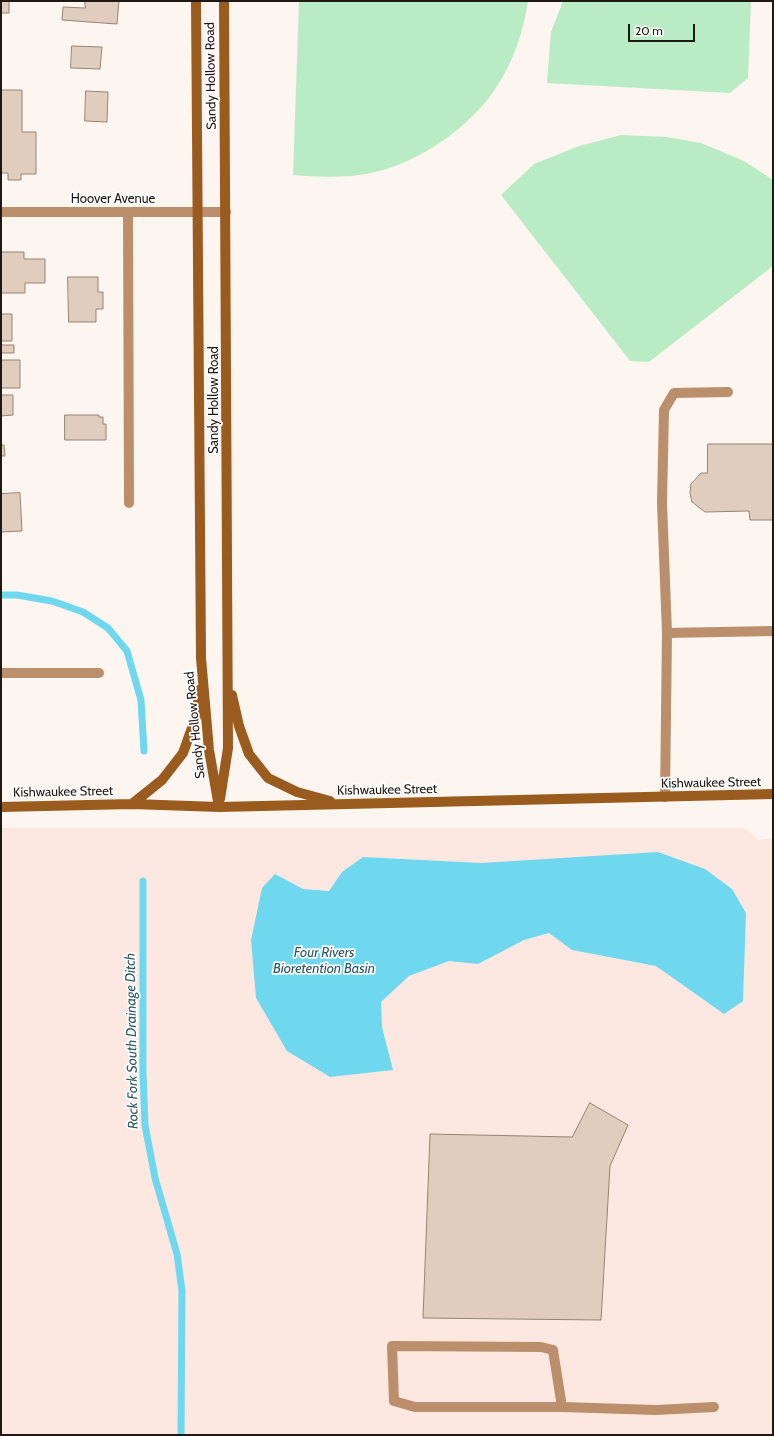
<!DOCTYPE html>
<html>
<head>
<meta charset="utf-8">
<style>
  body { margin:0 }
  #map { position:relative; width:774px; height:1436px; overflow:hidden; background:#fdf5ef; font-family:Cabin,sans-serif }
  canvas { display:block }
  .frame { position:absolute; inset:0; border:2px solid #201913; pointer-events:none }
  .scale { position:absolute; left:628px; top:24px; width:67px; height:18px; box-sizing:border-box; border:2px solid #201913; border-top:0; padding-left:5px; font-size:12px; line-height:14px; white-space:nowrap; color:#201913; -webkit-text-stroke:3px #fff; paint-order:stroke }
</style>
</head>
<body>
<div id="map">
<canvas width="774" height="1436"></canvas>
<div class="frame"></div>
<div class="scale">20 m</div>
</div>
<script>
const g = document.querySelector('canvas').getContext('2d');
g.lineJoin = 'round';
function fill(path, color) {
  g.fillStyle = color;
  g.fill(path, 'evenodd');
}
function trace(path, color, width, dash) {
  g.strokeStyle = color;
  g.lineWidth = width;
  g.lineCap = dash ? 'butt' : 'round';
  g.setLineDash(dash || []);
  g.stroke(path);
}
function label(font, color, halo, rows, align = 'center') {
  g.font = font + ' Cabin,sans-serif';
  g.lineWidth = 3.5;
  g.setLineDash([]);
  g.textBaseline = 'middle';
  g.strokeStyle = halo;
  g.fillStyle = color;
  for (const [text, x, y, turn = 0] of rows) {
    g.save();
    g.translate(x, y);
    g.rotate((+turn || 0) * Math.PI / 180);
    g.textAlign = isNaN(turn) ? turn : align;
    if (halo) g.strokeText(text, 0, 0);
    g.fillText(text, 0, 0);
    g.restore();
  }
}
fill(new Path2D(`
  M1 828H745L759 840 773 838V1435H1Z`), '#fce8e1');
fill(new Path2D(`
  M299 1H528C523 36 510 71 488 99 459 135 412 166 366 174 342 178 317 177 293 175Z
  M563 1H751L748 78 730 93 547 83 551 32Z
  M621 135 667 137 701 143 744 161 773 180V266L649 362 630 361 501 195 534 164 579 146Z`), '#b9ecc5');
fill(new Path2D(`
  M658 852 705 869 732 889 746 913 743 1001 724 1014 656 966 572 950 549 933 524 940 478 964 449 961 409 976 381 1002 382 1027 393 1070 330 1077 287 1051 256 998 251 940 262 888 275 874 303 889 329 891 342 872 363 857 481 863Z`), '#70d8ee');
trace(new Path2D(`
  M1 595H17L52 601 83 612 108 628 127 651 141 700 144 751
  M143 881V1072L145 1125 155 1178 177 1254 182 1291 181 1435`), '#70d8ee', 7);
const building = new Path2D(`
  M1 1H9V13H1Z
  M85 1H119L117 24 62 20 63 7 85 8Z
  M72 46 102 47 100 69 71 68Z
  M1 90H22V132H36V174H21V180H8V173H1Z
  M86 91 108 92 107 122 85 121Z
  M1 252H24V259H45V283H25V293H1Z
  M68 277H98V292H103V309H96V322H69Z
  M1 314H12V341H1Z
  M1 345H14V353H2Z
  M1 360H20V388H1Z
  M1 395H13V415L1 416Z
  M65 415H99V417H103V424H106V440H65Z
  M708 444H773V520H750L749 511 705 512 692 502 690 493 691 484 701 473H707Z
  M1 445H4L5 456H1Z
  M20 493 22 531 1 532V494Z
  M590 1103 628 1125 610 1166 601 1320 423 1318 430 1134 572 1137Z`);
fill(building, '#e0cdbd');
trace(building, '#958575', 1);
trace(new Path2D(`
  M128 212 129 503
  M667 633 662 503 664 410 674 393 728 392
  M1 673H99
  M665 797 667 633 773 631
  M562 1407 553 1350 541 1347 392 1346 394 1401 415 1407H562L656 1410 714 1407`), '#bb8f6b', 10);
trace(new Path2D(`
  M1 212H226`), '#bb8f6b', 10);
trace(new Path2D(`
  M196 1 201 658 209 750 219 807
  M232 695 239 726 249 754 268 778 297 792 330 801
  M220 799 228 748 224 1
  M132 804 162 780 183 753 197 714 199 690
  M1 807 132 804 219 807 773 794`), '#9a5b1f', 10);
label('13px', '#201913', '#fff', [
  ["Sandy Hollow Road",211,76,-91],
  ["Hoover Avenue",113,199],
  ["Sandy Hollow Road",214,400,-90],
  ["Sandy Hollow Road",195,725,-96],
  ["Kishwaukee Street",711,783,-1],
  ["Kishwaukee Street",387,790,-1],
  ["Kishwaukee Street",63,792,-1]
]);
label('italic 14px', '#2b5963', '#fff', [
  ["Four Rivers",324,953],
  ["Bioretention Basin",324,969],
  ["Rock Fork South Drainage Ditch",132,1041,-91]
]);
</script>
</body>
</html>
